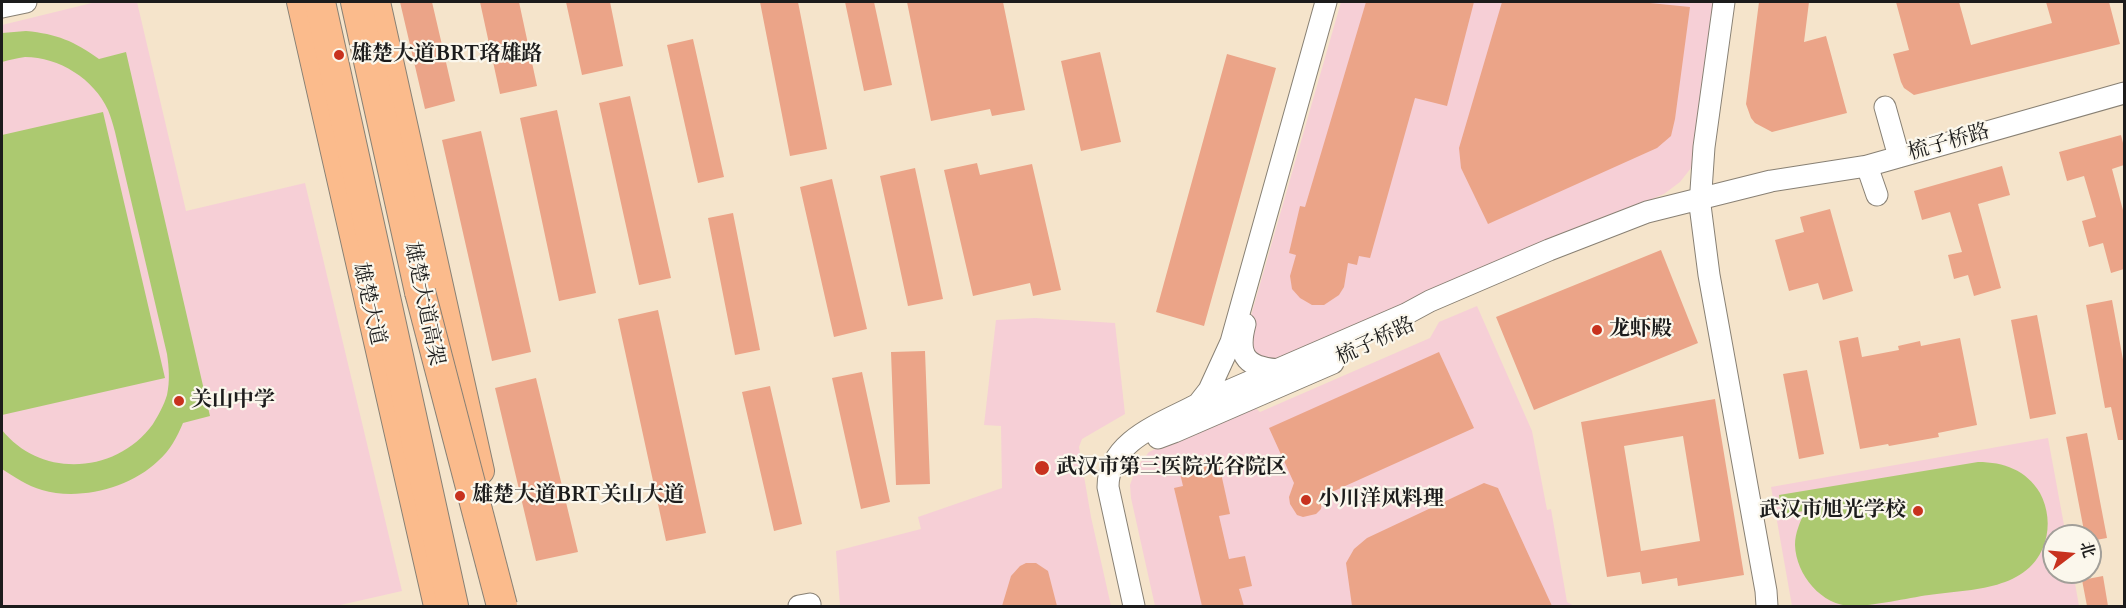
<!DOCTYPE html>
<html>
<head>
<meta charset="utf-8">
<style>
  body { margin:0 }
  #map { position:relative; width:2126px; height:608px; overflow:hidden; background:#f5e4cb; font-family:Cardo,"Noto Serif SC",serif }
  canvas { display:block }
  .frame { position:absolute; inset:0; border:3px solid #1c1c1c; pointer-events:none }
  .north { position:absolute; left:2042px; top:524px; width:60px; height:60px; box-sizing:border-box; background:#fbf7ec; border:2px solid #a29f99; border-radius:50%; rotate:74deg; font-size:16px; font-weight:700; line-height:24px; text-align:center; color:#1c1c1c }
  .north::after { content:''; display:block; margin:auto; width:21px; height:27px; background:#c8321e; clip-path:polygon(50% 0,100% 100%,50% 72%,0 100%) }
</style>
</head>
<body>
<div id="map">
<canvas width="2126" height="608"></canvas>
<div class="frame"></div>
<div class="north">北</div>
</div>
<script>
const g = document.querySelector('canvas').getContext('2d');
g.lineJoin = 'round';
function fill(path, color) {
  g.fillStyle = color;
  g.fill(path, 'evenodd');
}
function trace(path, color, width, dash) {
  g.strokeStyle = color;
  g.lineWidth = width;
  g.lineCap = dash ? 'butt' : 'round';
  g.setLineDash(dash || []);
  g.stroke(path);
}
function label(font, color, halo, rows, align = 'center') {
  g.font = font + ' Cardo,"Noto Serif SC",serif';
  g.lineWidth = 4.5;
  g.setLineDash([]);
  g.textBaseline = 'middle';
  g.strokeStyle = halo;
  g.fillStyle = color;
  for (const [text, x, y, turn = 0] of rows) {
    g.save();
    g.translate(x, y);
    g.rotate((+turn || 0) * Math.PI / 180);
    g.textAlign = isNaN(turn) ? turn : align;
    if (halo) g.strokeText(text, 0, 0);
    g.fillText(text, 0, 0);
    g.restore();
  }
}
fill(new Path2D(`
  M96 2H137L186 211 305 183 402 591 336 606H2V25Z
  M1341 2H1718L1696 153 1691 168 1680 182 1664 194 1509 258 1272 363 1253 353 1246 333Z
  M1477 306 1532 431 1547 510 1551 509 1567 602 1574 606H1155L1131 498 1130 485 1136 468 1149 452 1251 404 1260 412 1430 338 1439 322Z
  M1035 318 1115 323 1125 414 1082 439 1079 447 1091 517 1111 606H840L836 551 921 529 918 517 1002 488 1001 426 984 425 996 320Z
  M2048 438 2066 536H2054V572H2073L2079 606H1792L1771 487Z`), '#f6cfd6');
fill(new Path2D(`
  M26 31C57 34 74 41 99 59L126 52 210 416 183 423C177 437 170 451 158 461 130 488 79 501 42 490 28 486 14 477 2 469V430C41 479 117 474 153 424 158 416 164 405 167 395 170 381 169 368 167 354L115 132C113 125 111 117 108 110 94 79 59 57 25 57 17 58 9 60 2 62V33Z
  M103 112 165 378 2 415V135Z
  M1978 462C2004 462 2026 470 2040 493 2048 508 2050 526 2045 542 2030 591 1971 589 1929 595 1907 598 1874 606 1852 606 1822 606 1796 575 1795 545 1795 533 1800 522 1805 511L1782 514 1779 495Z`), '#acc970');
fill(new Path2D(`
  M400 2H432L455 101 425 109Z
  M480 2H519L537 86 500 94Z
  M566 2H610L623 66 582 75Z
  M760 2H798L827 149 790 156Z
  M845 2H874L892 85 864 91Z
  M907 2H1003L1025 110 992 116 990 109 931 121Z
  M1366 2H1474L1447 106 1415 98 1370 258 1359 256 1357 265 1348 263 1344 287 1339 295 1324 305H1312L1300 298 1292 289 1290 276 1296 255 1289 253 1300 206 1305 207Z
  M1502 2H1640L1690 7 1675 119 1671 136 1657 148 1488 224 1461 168 1459 148Z
  M1759 2H1809L1804 42 1826 36 1847 113 1772 132 1755 123 1751 118 1746 104Z
  M1896 2H1959L1971 45 2052 23 2046 2H2109L2120 44 1914 95 1904 88 1901 82 1893 54 1909 50Z
  M693 39 724 177 698 183 667 45Z
  M1100 52 1121 142 1081 151 1061 61Z
  M1227 54 1276 68 1204 326 1156 312Z
  M630 96 671 278 639 285 599 103Z
  M557 110 596 293 559 301 520 118Z
  M481 131 531 352 492 361 442 140Z
  M2121 135 2124 147V165L2112 169 2124 214V269L2111 273 2103 243 2089 247 2082 221 2096 217 2084 176 2067 181 2059 152Z
  M977 163 980 175 1032 164 1061 290 1033 296 1030 283 973 296 944 170Z
  M2002 166 2010 195 1978 204 2001 288 1974 296 1968 275 1954 279 1948 255 1962 252 1950 212 1922 220 1914 191Z
  M915 168 943 299 908 306 880 176Z
  M832 179 867 329 834 337 800 187Z
  M1830 209 1853 291 1823 300 1818 283 1789 291 1775 240 1804 232 1800 217Z
  M733 213 760 350 735 355 708 218Z
  M1661 250 1698 343 1534 410 1496 317Z
  M2112 300 2124 365V440H2118L2111 407 2105 408 2086 305Z
  M658 310 706 533 666 541 618 319Z
  M2037 315 2056 414 2030 419 2011 320Z
  M1858 337 1862 357 1899 350 1898 346 1920 341 1921 346 1960 338 1977 425 1938 433 1939 437 1889 446 1888 444 1860 449 1839 341Z
  M925 351 930 484 896 485 891 352Z
  M1439 352 1474 428 1323 496 1321 509 1316 514 1303 517 1297 515 1290 504 1289 497 1294 483 1269 428Z
  M1807 370 1824 454 1799 459 1783 374Z
  M862 372 890 502 861 509 832 378Z
  M536 378 578 552 536 561 495 388Z
  M770 386 802 524 774 531 742 392Z
  M1715 399 1744 575 1678 586 1677 578 1642 584 1640 572 1607 577 1581 422ZM1683 436 1700 541 1641 551 1624 446Z
  M2087 433 2107 538 2090 541V536H2085L2066 437Z
  M1217 455 1230 514 1219 516 1229 559 1245 556 1252 586 1239 589 1244 606H1202L1174 488 1183 486 1178 465Z
  M1484 483 1498 488 1552 606H1352L1346 563 1354 549 1367 538Z
  M1026 563H1036L1048 571 1057 606H1002L1011 576 1020 566Z
  M2103 576 2108 606H2087L2082 580Z`), '#eba488');
const minor = new Path2D(`
  M1724 2 1704 147 1700 205 1709 275 1766 591 1767 606
  M2 7 26 2
  M1885 107 1899 157
  M1867 166 1877 195
  M1245 324C1236 358 1248 368 1281 370
  M1198 404 1209 390 1231 342 1326 2
  M1158 438 1174 432 1333 363
  M799 606 810 604V606
  M1134 606 1108 487C1108 440 1163 423 1198 404L1406 314 1430 301 1549 250 1647 212 1771 181 1867 166 2124 93`);
const major = new Path2D(`
  M300 2 437 606
  M377 2 481 471`);
const highway = new Path2D(`
  M320 2 453 606
  M356 2 420 292`);
trace(minor, '#888074', 23);
trace(major, '#888074', 28);
trace(highway, '#888074', 32);
trace(minor, '#fff', 21);
trace(major, '#fbbb8c', 26);
trace(highway, '#fbbb8c', 30);
const highwayBridge = new Path2D(`
  M420 292 502 606`);
trace(highwayBridge, '#888074', 32, []);
trace(highwayBridge, '#fbbb8c', 30);
for (const [x, y, r, color] of [
  [339,55,6,"#c8321e"],
  [1597,330,6,"#c8321e"],
  [179,401,6,"#c8321e"],
  [1042,468,8,"#c8321e"],
  [460,496,6,"#c8321e"],
  [1306,500,6,"#c8321e"],
  [1918,511,6,"#c8321e"]
]) {
  const dot = new Path2D();
  dot.arc(x, y, r, 0, 2 * Math.PI);
  g.fillStyle = color;
  g.fill(dot);
  trace(dot, '#fbf7ec', 2);
}
label('bold 21px', '#1c1c1c', '#fbf7ec', [
  ["雄楚大道BRT珞雄路",351,55],
  ["龙虾殿",1609,330],
  ["关山中学",191,401],
  ["武汉市第三医院光谷院区",1056,468],
  ["雄楚大道BRT关山大道",472,496],
  ["小川洋风料理",1318,500],
  ["武汉市旭光学校",1906,511,"right"]
], 'left');
label('21px', '#1c1c1c', '#fbf7ec', [
  ["梳子桥路",1949,143,-16],
  ["雄楚大道",368,304,77],
  ["雄楚大道高架",423,304,78],
  ["梳子桥路",1376,342,-25]
]);
</script>
</body>
</html>
